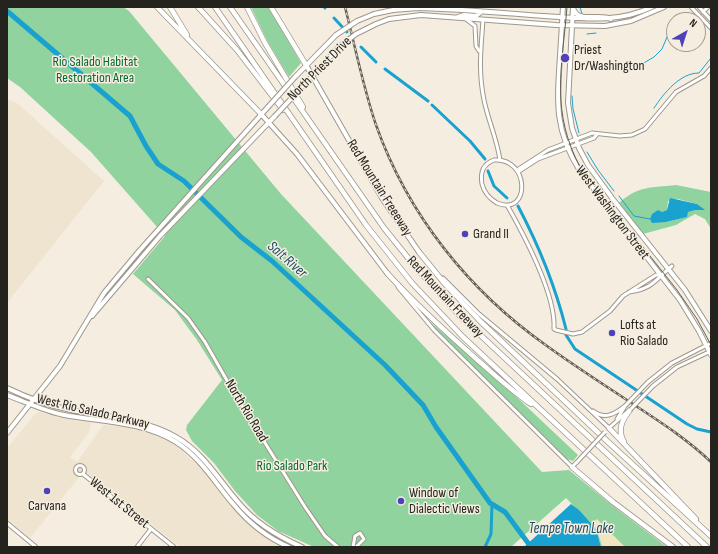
<!DOCTYPE html>
<html>
<head>
<meta charset="utf-8">
<style>
  body { margin:0 }
  #map { position:relative; width:718px; height:554px; overflow:hidden; background:#f5eee0; font-family:"Sofia Sans Condensed",sans-serif }
  canvas { display:block }
  .frame { position:absolute; inset:0; border:8px solid #25231e; pointer-events:none }
  .north { position:absolute; left:666px; top:12px; width:40px; height:40px; box-sizing:border-box; background:#f5eee0; border:1px solid #a29d92; border-radius:50%; rotate:39deg; font-size:11px; font-weight:700; line-height:16px; text-align:center; color:#25231e }
  .north::after { content:''; display:block; margin:auto; width:14px; height:18px; background:#4f41b8; clip-path:polygon(50% 0,100% 100%,50% 72%,0 100%) }
</style>
</head>
<body>
<div id="map">
<canvas width="718" height="554"></canvas>
<div class="frame"></div>
<div class="north">N</div>
</div>
<script>
const g = document.querySelector('canvas').getContext('2d');
g.lineJoin = 'round';
function fill(path, color) {
  g.fillStyle = color;
  g.fill(path, 'evenodd');
}
function trace(path, color, width, dash) {
  g.strokeStyle = color;
  g.lineWidth = width;
  g.lineCap = dash ? 'butt' : 'round';
  g.setLineDash(dash || []);
  g.stroke(path);
}
function label(font, color, halo, rows, align = 'center') {
  g.font = font + ' "Sofia Sans Condensed",sans-serif';
  g.lineWidth = 3;
  g.setLineDash([]);
  g.textBaseline = 'middle';
  g.strokeStyle = halo;
  g.fillStyle = color;
  for (const [text, x, y, turn = 0] of rows) {
    g.save();
    g.translate(x, y);
    g.rotate((+turn || 0) * Math.PI / 180);
    g.textAlign = isNaN(turn) ? turn : align;
    if (halo) g.strokeText(text, 0, 0);
    g.fillText(text, 0, 0);
    g.restore();
  }
}
fill(new Path2D(`
  M7 99 17 103 104 181 7 303Z
  M40 412 57 417 91 423 89 433 70 457 77 462 103 425 122 426 142 430 175 444 210 477 247 523 270 539 284 547H180L84 471 30 538 7 518V448L36 413Z`), '#eee4cf');
fill(new Path2D(`
  M7 7H123L129 11 281 194 542 472 569 470 618 510 667 547H601L596 529 566 498 511 547H314L278 531 257 515 235 491 214 463 192 441 186 430 187 425 222 380 197 340 175 310 133 274 165 236 91 152 20 87 7 78Z
  M251 7H269L301 63 289 77 268 42Z
  M676 185 711 192V229L705 219 695 214 676 225 643 234 619 203C639 185 651 188 676 185ZM678 199 697 204 700 207 688 212 686 217 666 222H656V211L662 212 667 210 668 201Z
  M423 316 491 373 578 455 573 461 566 459Z`), '#91d39e');
fill(new Path2D(`
  M597 519 625 547 602 546 597 530 592 523Z`), '#efe5c0');
fill(new Path2D(`
  M670 198 697 204 705 210H695L688 212 687 217 666 222 652 223 650 219 652 214 658 210 662 212 667 210Z
  M571 504 579 510 596 529 601 547H524Z`), '#19a1d0');
trace(new Path2D(`
  M580 7 582 14
  M678 20 683 13
  M587 34 596 33
  M635 68 654 57 662 49 667 37 674 26
  M572 96 573 109 579 133
  M654 108C664 93 680 73 699 73L711 58
  M587 152 598 170 614 191
  M619 196 634 216 650 219`), '#19a1d0', 1);
trace(new Path2D(`
  M324 7 325 8
  M334 18 347 32
  M361 47 376 62
  M385 69 428 101
  M432 105 470 141 485 159
  M488 171 494 186 507 198
  M518 206C539 246 555 285 566 329
  M566 335 575 349 687 424 697 429 711 432
  M485 547 491 534 492 505`), '#19a1d0', 3);
trace(new Path2D(`
  M7 11 130 116 146 146 158 164 184 181 241 237 272 261 385 365 423 405 436 427 490 503 505 512 531 547`), '#19a1d0', 5);
const minor = new Path2D(`
  M691 7 711 28
  M699 7 711 20
  M703 12 708 7
  M466 19 475 26 476 46 479 51
  M483 20C481 48 478 71 484 100 488 120 497 139 500 160
  M494 160C530 157 531 217 497 203 490 199 484 192 482 184 480 173 483 164 494 160Z
  M517 170 548 150 592 133 620 136 632 135 645 129 676 92 704 76 711 68
  M518 172 538 159 594 138 597 134
  M507 205C524 235 556 295 554 329L556 330 573 334 582 332 610 311 623 296 656 275H661
  M443 278 479 314 557 379 609 428
  M148 279 188 318 205 342 237 398 305 507 325 536 338 547
  M398 287 434 330 572 467 577 462
  M629 292C653 289 656 279 672 266
  M648 382 672 363 711 343
  M653 386 677 367 711 351
  M593 411C605 420 615 414 625 406
  M617 419 624 408
  M609 428 627 412
  M75.5 470a4.5 4.5 0 1 1 9 0a4.5 4.5 0 1 1-9 0Z
  M83 474 174 547
  M7 523 36 547
  M137 547 151 529
  M353 547 355 536 360 533 364 539 356 547`);
const major = new Path2D(`
  M563 7C562 23 561 40 560 56 557 102 554 130 580 171L680 300 699 331 711 355
  M573 7 568 103 572 128 579 148 588 165 612 198 685 290 711 331
  M574 10C579 23 600 13 611 19
  M374 14 393 10 418 8C460 9 502 13 544 16 581 18 616 24 652 7
  M458 17 464 15 476 16 481 12
  M376 24 389 19 421 15 556 25 605 26 631 21 664 7
  M306 65 382 198 419 252
  M295 77 336 35
  M302 87 340 46
  M261 114 297 154 387 273
  M92 316 160 236 275 116
  M7 388C26 397 46 405 67 409 104 417 142 418 176 437 203 452 218 479 238 502 255 523 277 536 302 547
  M7 395C26 402 44 411 64 415 102 422 142 421 176 442 201 458 215 483 234 505 249 523 268 538 289 547
  M7 433 60 366 104 293 140 250 268 107`);
const highway = new Path2D(`
  M157 7 261 114
  M170 7 187 35
  M198 7 237 50 283 110
  M215 7 366 225 412 283 463 337 688 547
  M230 7 384 228 417 269 460 316 707 547
  M247 7 265 43 303 107
  M271 7 306 65
  M419 252 445 284 480 321 607 441 711 536
  M387 273C417 306 448 334 481 363 497 377 513 392 531 404
  M609 428 696 519
  M624 442C617 430 622 420 630 410
  M572 467 613 502 673 547`);
trace(minor, '#9e978b', 5);
trace(major, '#9e978b', 6);
trace(highway, '#9e978b', 6);
trace(minor, '#fff', 3);
trace(major, '#fff', 4);
trace(highway, '#fff', 4.5);
trace(new Path2D(`
  M567 7C562 69 550 111 581 169L677 290 697 319 711 345`), '#646058', 1);
const rail = new Path2D(`
  M345 7C355 46 363 87 376 125 408 215 469 291 547 346 576 367 606 386 636 406 662 423 688 440 711 462`);
trace(rail, '#646058', 2.5);
trace(rail, '#f5eee0', 1, [3]);
const minorBridge = new Path2D(`
  M625 406 648 382
  M630 410 653 386
  M577 462 605 432`);
const majorBridge = new Path2D(`
  M336 35 357 21 374 14
  M340 46 356 34 376 24
  M268 107 295 77
  M275 116 302 87`);
trace(minorBridge, '#9e978b', 5, []);
trace(majorBridge, '#9e978b', 6, []);
trace(minorBridge, '#fff', 3);
trace(majorBridge, '#fff', 4);
for (const [x, y, r, color] of [
  [565,58,5,"#4f41b8"],
  [465,234,4,"#4f41b8"],
  [612,333,4,"#4f41b8"],
  [47,491,4,"#4f41b8"],
  [401,501,4,"#4f41b8"]
]) {
  const dot = new Path2D();
  dot.arc(x, y, r, 0, 2 * Math.PI);
  g.fillStyle = color;
  g.fill(dot);
  trace(dot, '#f5eee0', 1.5);
}
label('14px', '#25231e', '#f5eee0', [
  ["Priest",574,50],
  ["Dr/Washington",574,66],
  ["Grand II",473,234],
  ["Lofts at",620,325],
  ["Rio Salado",620,341],
  ["Window of",409,493],
  ["Dialectic Views",409,509],
  ["Carvana",47,506,"center"]
], 'left');
label('14px', '#056a2f', '#f5eee0', [
  ["Rio Salado Habitat",95,62],
  ["Restoration Area",95,78],
  ["Rio Salado Park",292,466]
]);
label('14px', '#25231e', '#f5eee0', [
  ["North Priest Drive",320,69,-45],
  ["Red Mountain Freeeway",379,188,58],
  ["West Washington Street",612,213,53],
  ["Red Mountain Freeway",445,297,47],
  ["North Rio Road",246,411,59],
  ["West Rio Salado Parkway",93,412,13],
  ["West 1st Street",119,503,39]
]);
label('italic 15px', '#1c4e62', '#f5eee0', [
  ["Salt River",287,260,41],
  ["Tempe Town Lake",571,529]
]);
</script>
</body>
</html>
